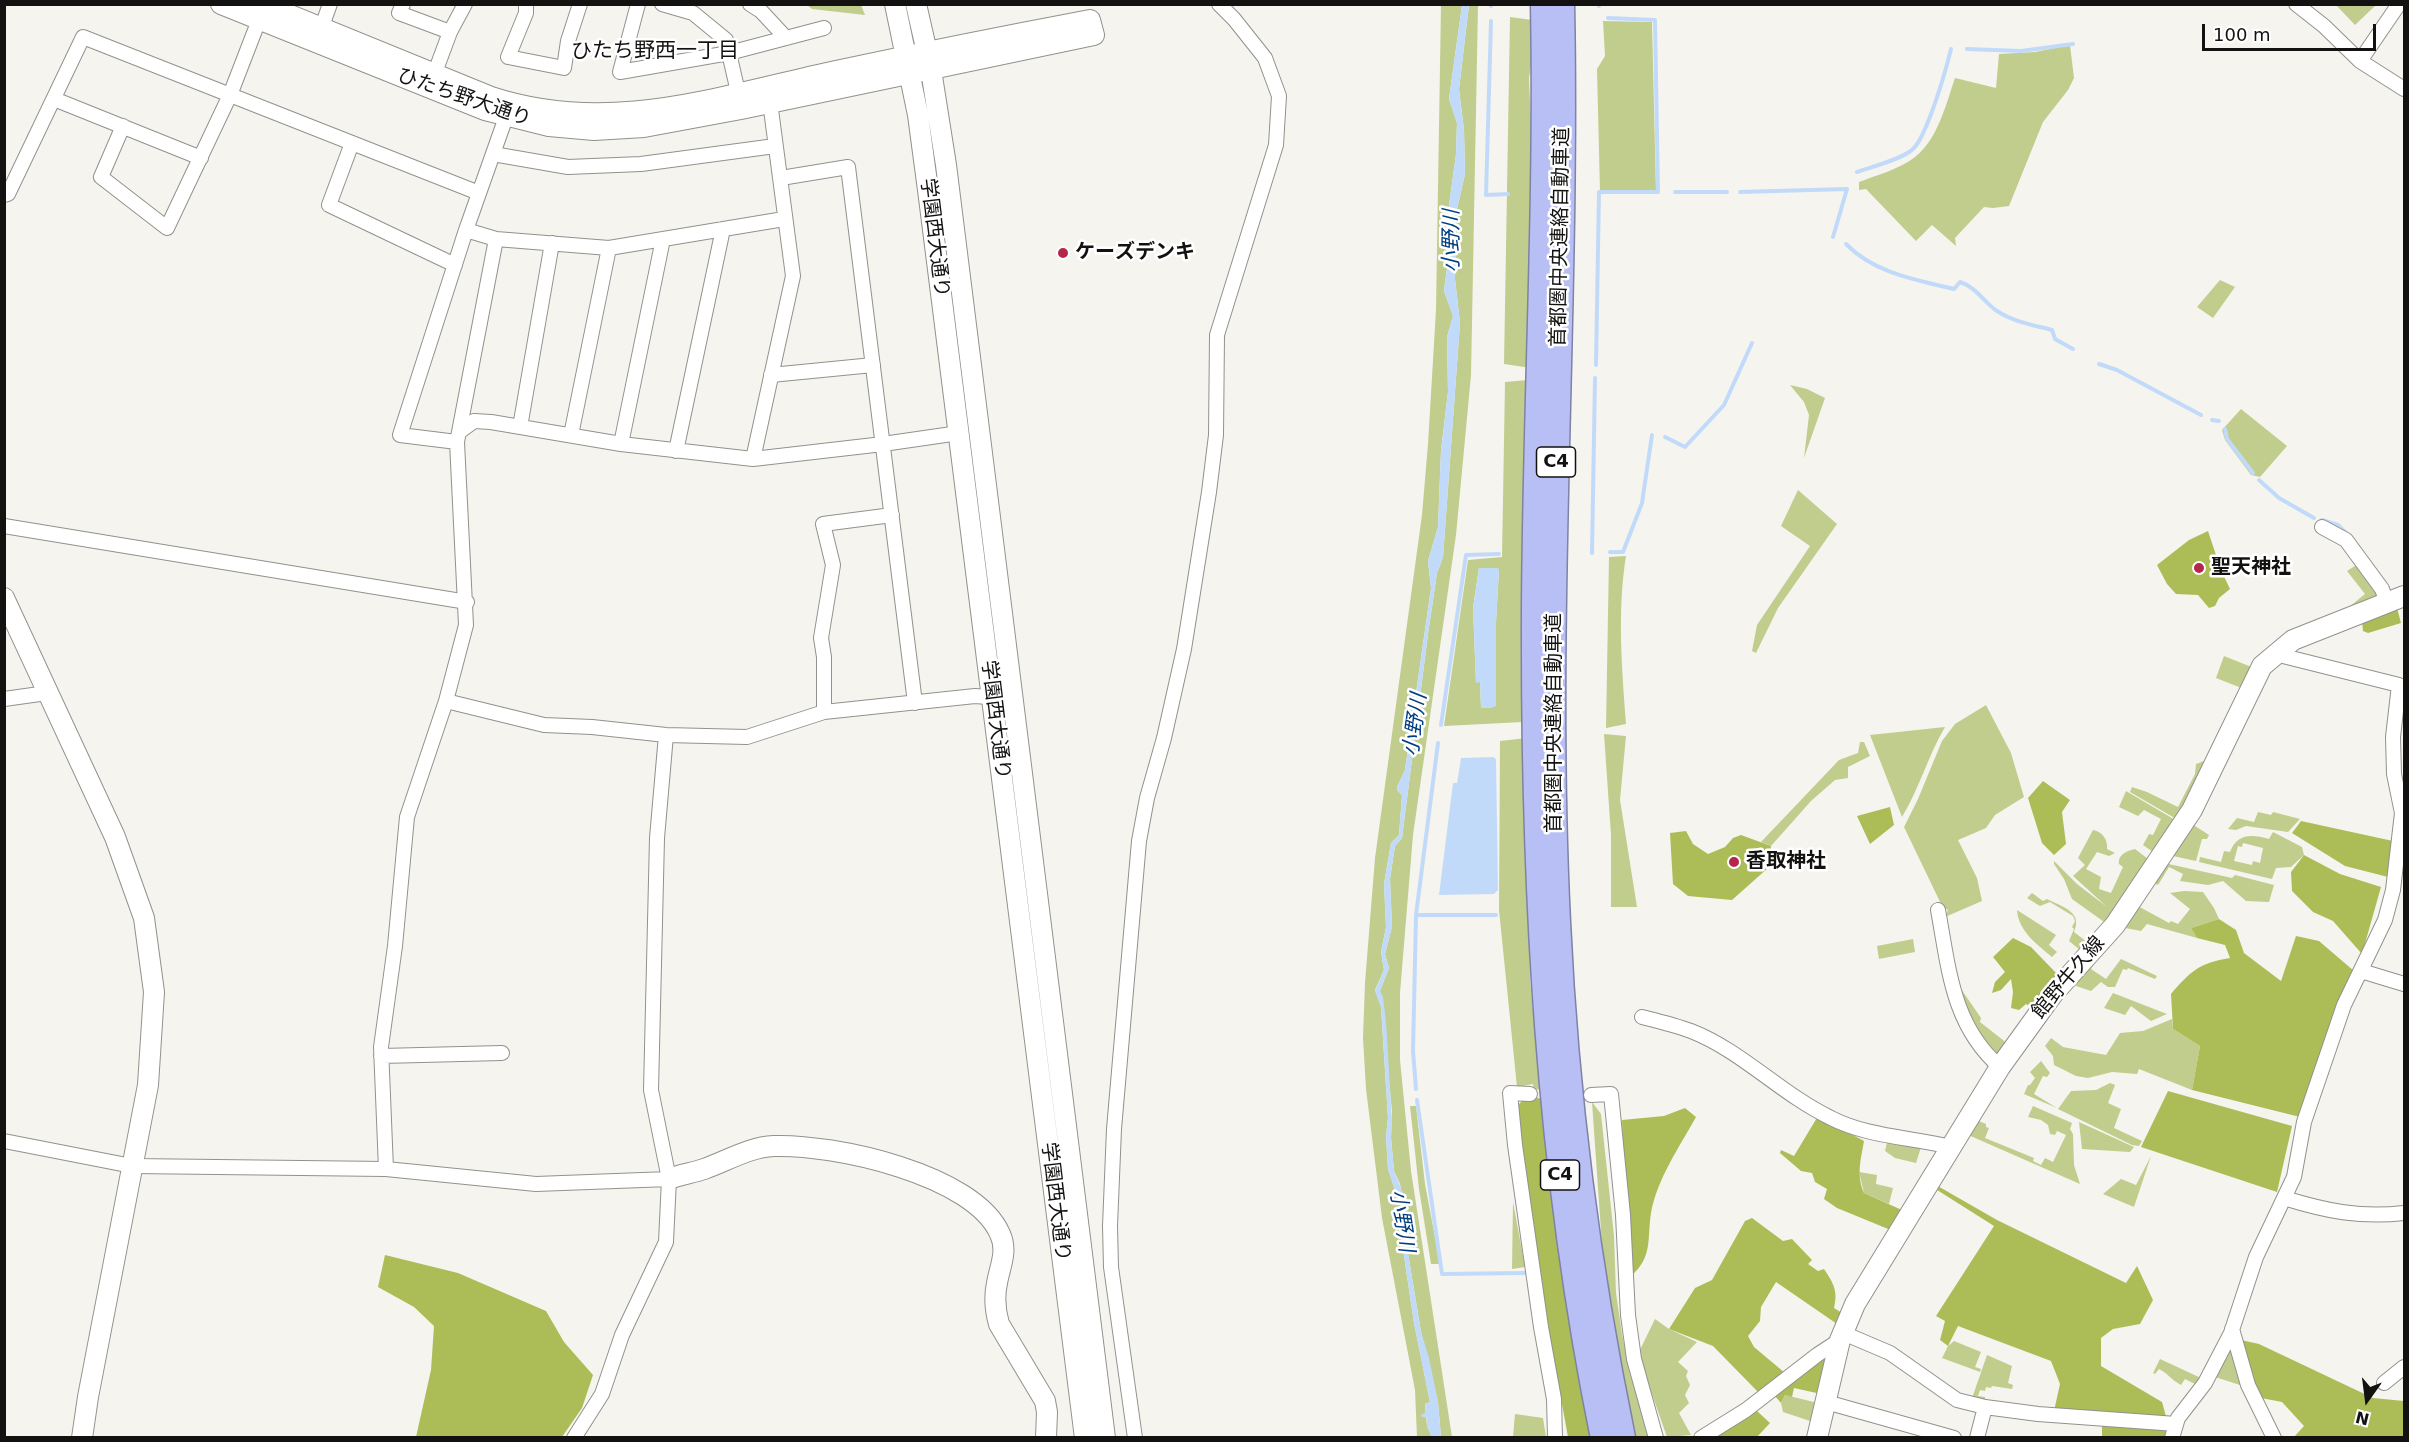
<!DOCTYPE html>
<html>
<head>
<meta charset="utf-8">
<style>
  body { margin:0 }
  #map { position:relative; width:2409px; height:1442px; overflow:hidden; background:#f6f4ef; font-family:"DejaVu Sans",sans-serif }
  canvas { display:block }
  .frame { position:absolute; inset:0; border:6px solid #131211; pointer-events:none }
  .north { position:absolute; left:2337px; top:1370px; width:60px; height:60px; -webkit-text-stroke:4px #fff; paint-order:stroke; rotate:194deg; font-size:16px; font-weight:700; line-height:24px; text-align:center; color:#131211 }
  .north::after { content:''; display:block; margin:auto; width:21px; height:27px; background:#131211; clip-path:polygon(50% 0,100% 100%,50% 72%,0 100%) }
  .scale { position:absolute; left:2202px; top:24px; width:174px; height:27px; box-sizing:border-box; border:3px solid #131211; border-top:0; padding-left:8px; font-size:18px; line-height:21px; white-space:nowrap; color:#131211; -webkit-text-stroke:4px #fff; paint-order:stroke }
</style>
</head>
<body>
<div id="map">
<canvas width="2409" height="1442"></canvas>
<div class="frame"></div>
<div class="north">N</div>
<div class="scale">100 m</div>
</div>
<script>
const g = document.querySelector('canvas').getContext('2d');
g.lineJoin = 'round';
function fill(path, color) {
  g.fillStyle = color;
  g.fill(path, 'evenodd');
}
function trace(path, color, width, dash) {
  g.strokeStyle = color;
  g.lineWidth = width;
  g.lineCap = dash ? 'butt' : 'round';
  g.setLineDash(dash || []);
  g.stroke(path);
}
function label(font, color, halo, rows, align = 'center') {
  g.font = font + ' "DejaVu Sans","Noto Sans JP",sans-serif';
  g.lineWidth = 5;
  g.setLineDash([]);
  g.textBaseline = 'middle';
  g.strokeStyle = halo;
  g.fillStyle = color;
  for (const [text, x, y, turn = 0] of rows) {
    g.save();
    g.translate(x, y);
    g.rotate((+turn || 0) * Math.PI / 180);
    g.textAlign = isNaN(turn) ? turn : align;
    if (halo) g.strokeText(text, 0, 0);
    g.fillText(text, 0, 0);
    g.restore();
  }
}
fill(new Path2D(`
  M807 5H861L865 15 812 9Z
  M1441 5H1462L1449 99 1457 123 1456 154 1448 213V260L1444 291 1453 316 1447 337 1448 392 1441 450 1438 527 1428 561 1431 588 1405 770 1397 787V790L1402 795 1399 835 1391 843 1384 884 1386 927 1381 952 1384 970 1375 990 1381 1007 1388 1118 1386 1137 1388 1169 1400 1205V1229L1414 1323 1430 1402 1425 1404 1427 1426 1432 1437H1417L1415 1390 1382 1218 1366 1089 1363 1038 1365 983 1375 858 1422 515 1428 444 1436 310Z
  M1469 5H1478L1471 375 1456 535 1413 835 1400 993V1060L1411 1171 1452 1437H1441L1438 1402 1421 1332 1404 1229 1405 1208 1400 1184 1394 1171 1391 1138 1392 1111 1380 991 1389 968 1385 954 1392 927 1390 879 1395 846 1402 838 1428 634 1437 573 1443 557 1460 323 1455 279 1456 214 1465 174 1464 130 1459 89Z
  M2336 5H2376L2355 25Z
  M1510 17 1532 20 1534 47 1529 78 1532 148 1531 368 1504 364Z
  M1603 21 1652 22 1656 190 1600 192 1597 69 1605 56Z
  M2070 45 2074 78 2068 90 2043 122 2009 206 1993 208 1984 207 1955 238 1956 246 1932 225 1916 241 1866 189 1859 190V182C1877 175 1900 169 1915 157 1938 139 1946 104 1955 78L1996 88 1999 54 2035 52Z
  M2220 280 2235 287 2213 318 2197 307Z
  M1528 380 1523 722 1444 726 1468 560 1502 557 1505 382ZM1479 568H1497L1499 570 1496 622 1481 707 1480 682H1476L1473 608Z
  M1790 385 1807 389 1825 398 1804 458 1809 415 1804 402Z
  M2241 409 2287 446 2260 477 2251 475 2225 440 2222 430Z
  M1798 490 1837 524 1778 608 1756 653 1752 651 1757 625 1810 546 1781 526Z
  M1626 556C1617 612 1622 668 1626 724L1606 728 1609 557Z
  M2358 564 2380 597 2344 611 2365 594 2347 571Z
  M2224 656 2254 668 2244 689 2216 678Z
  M1986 705 2011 753 2024 797 1995 815 1986 828 1958 840 1977 878 1982 901 1945 917 1948 910 1942 906 1904 827 1918 799 1942 741 1955 724Z
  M1945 727C1928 756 1919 789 1902 817L1870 735Z
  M1604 734 1626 736 1620 800 1637 907H1611V835Z
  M1527 738 1530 980 1541 1089 1534 1090 1533 1084 1517 1087 1499 910 1500 741Z
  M1860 742H1864L1870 756 1848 767V778L1835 780 1811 801 1771 846 1761 842 1839 760 1858 753Z
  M2204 761 2209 763 2178 820 2130 792 2132 787 2147 792 2178 807 2195 774 2196 764Z
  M2126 791 2177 821 2156 854 2143 845 2149 834 2153 835 2161 819 2144 810 2138 816 2119 807Z
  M2258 812 2271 815 2273 812 2300 819 2288 832 2246 826 2236 830 2228 829 2237 818 2254 822Z
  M2192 824 2209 835 2207 839H2202L2196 861 2173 856Z
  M2093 830C2103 832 2108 840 2107 849L2115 853 2109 856 2097 852 2086 869 2101 877 2099 889 2111 893 2123 867 2119 864C2118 854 2127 851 2135 849L2152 862 2107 924 2072 899 2064 879 2054 864V861L2077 884 2107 907 2073 876 2085 865 2078 858Z
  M2273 832 2302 847 2304 855 2291 867 2276 868 2272 879 2199 862 2200 857 2221 862 2224 851 2230 852C2237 833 2252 834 2269 839ZM2243 843 2263 848 2260 863 2253 861 2252 865 2234 861 2238 846 2242 847Z
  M2164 863 2232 878 2235 875 2274 885 2269 902 2246 901 2223 881 2208 885 2180 881 2183 874 2169 867 2158 885 2151 881Z
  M2184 891 2203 892 2214 908 2219 919 2191 928 2197 938 2147 924 2141 931 2120 927 2136 905 2169 923 2171 921 2178 924 2190 909 2170 893Z
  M2032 893 2043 901 2047 899C2062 907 2083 911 2074 932L2087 942 2080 950 2069 941 2074 929 2072 927 2075 921 2073 916 2050 902 2040 906 2027 898Z
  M2017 910 2056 935 2049 945 2057 952 2052 957C2038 945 2018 931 2017 910Z
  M1913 939 1915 952 1879 959 1877 946Z
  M2103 949 2091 969 2106 979 2121 959 2157 976 2155 979 2128 968 2127 970 2123 969 2115 987H2108L2101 982 2091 991 2070 984Z
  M1959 986 1981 1018 1980 1022 2008 1044 1998 1058 1972 1025Z
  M2113 993 2167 1014 2151 1021 2131 1006 2125 1015 2104 1008Z
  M2172 1019 2173 1029 2200 1046 2192 1090 2139 1069 2137 1074 2112 1072 2088 1078 2076 1076 2054 1065 2053 1056 2045 1046 2051 1038 2063 1047 2106 1055 2120 1033 2143 1031Z
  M2041 1061 2050 1073 2047 1077 2043 1076 2034 1094 2057 1108 2024 1094 2028 1085H2030L2035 1078 2030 1072Z
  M2110 1083 2115 1085 2108 1103 2121 1109 2114 1128 2142 1141 2139 1146 2132 1145 2058 1109 2071 1091 2096 1090Z
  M1592 1102 1601 1114 1614 1236 1616 1293 1622 1334 1630 1374 1652 1437H1635L1617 1349 1603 1259Z
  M1410 1106H1416L1425 1184 1440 1264H1431L1419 1189Z
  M2033 1106 2072 1123 2070 1129 2073 1134 2074 1165 2080 1184 1966 1134 1974 1119 1986 1124V1127L1989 1128 1985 1138 2034 1158 2033 1161 2041 1165 2045 1158 2053 1162 2066 1135 2057 1131 2055 1135 2050 1134 2048 1125 2041 1120 2028 1117Z
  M2079 1122 2134 1147 2130 1152 2082 1149Z
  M1888 1138 1922 1144 1916 1163 1895 1158 1885 1151Z
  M2151 1156 2134 1207 2103 1194 2121 1179 2136 1185Z
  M1859 1172 1877 1175 1876 1184 1893 1188 1889 1204 1864 1193Z
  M1513 1202 1525 1267 1512 1269Z
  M1655 1319 1669 1329 1697 1342 1678 1362 1688 1371 1686 1376 1690 1385 1685 1395 1689 1403 1679 1413 1691 1435 1667 1437 1638 1354Z
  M2233 1338 2243 1386 2215 1377Z
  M1954 1341 1981 1352 1975 1367 1981 1369 1980 1372 1942 1358 1948 1346Z
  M1987 1355 2012 1366 2008 1383 2013 1385 2012 1389 1992 1386 1991 1388 1986 1387 1985 1391 1980 1390 1978 1396 1985 1397V1401H1971Z
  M2160 1359 2201 1378 2197 1385 2185 1379 2181 1385C2170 1379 2169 1374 2159 1369L2155 1374 2153 1373Z
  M1785 1395 1818 1403 1813 1422 1783 1412 1781 1403Z
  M1515 1414 1543 1418 1546 1437H1513Z`), '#c0cd8d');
fill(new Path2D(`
  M2208 531 2221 570 2230 589 2219 598 2215 606 2209 608 2198 595 2176 594 2167 584 2157 565 2189 540Z
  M2397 608 2401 623 2368 633 2363 631 2362 621Z
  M2043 781 2070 800 2062 812 2066 844 2054 855 2042 843 2028 798Z
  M1890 807 1894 825 1870 844 1857 816Z
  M2301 821 2393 841 2388 877 2345 866 2292 833Z
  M1686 831 1693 844 1708 854 1725 847 1733 838 1741 835 1771 846 1768 868 1732 900 1688 896 1673 884 1670 833Z
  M2304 855 2340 874 2381 887 2362 954 2333 921 2313 912 2292 891 2291 872Z
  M2219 919 2236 930 2244 953 2281 981 2296 936 2319 941 2354 971 2327 1033 2300 1117 2192 1090 2200 1046 2173 1029 2171 994C2191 971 2199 963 2230 958L2225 945 2197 938 2191 928Z
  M2013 938 2031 947 2059 976 2032 1008 2026 1004 2019 1010 2011 1008 2013 992 2011 979 2001 990 1992 993 1995 982 2005 972 1993 957Z
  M2168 1091 2292 1126 2277 1192 2141 1147Z
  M1543 1098 1591 1437H1568L1544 1306 1516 1112 1519 1104 1524 1099Z
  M1685 1108 1696 1117C1680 1146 1657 1179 1651 1213 1647 1239 1653 1257 1631 1276L1624 1192 1622 1120 1664 1116Z
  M1818 1116 1864 1141C1861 1159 1856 1175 1864 1193L1904 1211 1893 1231 1837 1208 1824 1199 1827 1189 1815 1182 1812 1173 1801 1171 1780 1153 1781 1150 1794 1156Z
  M1936 1185 1997 1220 2126 1283 2137 1266 2153 1300 2140 1324 2113 1329 2101 1338V1366L2162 1402 2167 1420 2054 1411 2060 1384 2051 1361 1958 1326 1948 1346 1940 1340 1945 1321 1936 1316 1994 1226 1934 1188Z
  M1752 1218 1783 1241 1792 1239 1812 1260 1808 1264 1818 1271 1824 1269C1834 1284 1838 1291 1834 1308L1842 1313 1837 1324 1776 1282 1761 1307 1760 1321 1748 1336 1754 1347 1785 1373 1759 1393 1713 1346 1669 1329 1695 1288 1712 1280 1745 1221Z
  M385 1255 458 1273 546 1311 564 1342 593 1375 582 1408 562 1437H416L431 1370 434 1326 414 1307 378 1287Z
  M2241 1340 2259 1344 2373 1398 2404 1401V1437H2294L2304 1426 2282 1402 2256 1397Z
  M1818 1357H1827L1821 1394 1794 1388 1792 1397 1785 1395 1781 1403 1774 1395Z
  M1757 1411 1770 1423 1757 1437 1713 1438Z
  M2102 1425 2166 1430 2165 1437 2102 1438Z`), '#acbd57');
fill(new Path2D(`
  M1462 5H1469L1459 89 1464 130 1465 174 1456 214 1455 279 1460 323 1443 557 1437 573 1428 634 1402 838 1395 846 1390 879 1392 927 1385 954 1389 968 1380 991 1383 997 1386 1022 1392 1121 1391 1138 1394 1171 1404 1196V1229L1421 1332 1429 1358 1438 1402 1441 1437 1432 1438 1427 1426V1418L1420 1416 1426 1412 1425 1404 1430 1402 1414 1323 1400 1229V1205L1388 1169 1386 1137 1388 1118 1381 1007 1375 991 1384 970 1381 952 1386 927 1384 884 1391 843 1399 835 1402 795 1397 790V787L1405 770 1431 588 1428 561 1438 527 1441 450 1448 392 1447 337 1453 316 1444 291 1448 260V213L1456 154 1457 123 1449 99Z
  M1479 568H1497L1499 570 1496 622V706L1491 708H1481L1480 682 1476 683 1473 608Z
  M1493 757 1496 759 1498 890 1494 894 1439 895 1453 783H1457L1461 758Z`), '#c2dafa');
trace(new Path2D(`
  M1599 4V6
  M1491 6V4
  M1491 21 1486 195 1508 194
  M1967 49 2021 51 2073 44
  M1857 172C1871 167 1903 159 1913 149 1927 136 1946 70 1951 49
  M1675 192H1727
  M1740 192 1847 189 1833 237
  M1846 244C1874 273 1916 280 1954 289L1960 282C1976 287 1984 302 1997 311 2014 322 2033 325 2052 330L2055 339 2073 349
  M2099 364 2117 370 2201 415
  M1596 365 1599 192H1658L1655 20 1608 18
  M2212 420 2219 421
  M2225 429 2227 439 2253 473
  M1665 437 1685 447 1724 405 1752 343
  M2259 480 2279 498 2314 518
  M2322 520 2338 525 2347 534
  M1610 552H1623L1642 503 1652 435
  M1592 553 1595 378
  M1441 725 1466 555 1499 554
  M1416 915H1496
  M1416 1089 1413 1051 1416 915 1438 743
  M1417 1100 1442 1274 1525 1273`), '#c2dafa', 4);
const street = new Path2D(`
  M403 4 399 13 450 32
  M526 4V13L508 57 564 68 568 41 580 4
  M638 4 620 72 729 53 824 28
  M662 4 693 13 726 40 738 92
  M750 4 761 11 786 38
  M2296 4 2324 26 2360 61 2404 89
  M321 29 330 4
  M2360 61 2399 4
  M434 75 450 32 465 4
  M54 99 201 158
  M123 126 101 177 167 228 230 95 259 20
  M352 143 329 205 455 265
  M493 154 568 167 641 164 775 146
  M781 178 848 167 915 703
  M4 195 8 194 83 37 479 193
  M466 230 496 239 609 248 784 219
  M771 375 873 365
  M520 427 552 243
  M459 432 496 239
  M571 435 609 248
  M457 442 400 435 466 230 506 117
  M621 444 663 239
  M676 451 723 229
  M753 459 793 276 770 102
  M4 526 467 602
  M2322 527 2346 540 2382 589 2387 603
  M4 699 47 693
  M446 701 544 725 592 727 666 735 747 737 824 712 975 696 1013 699
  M824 712V657L821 638 833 565 823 524 892 515
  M1938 910C1949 969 1952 1025 2000 1067
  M2361 971 2404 984
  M1642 1017C1658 1021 1675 1025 1691 1031 1742 1051 1781 1094 1831 1118 1868 1137 1911 1137 1951 1147
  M381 1056 502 1053
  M1530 1094 1510 1093 1515 1145 1541 1327 1554 1399 1555 1438
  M1591 1095 1611 1094 1623 1215 1628 1315 1634 1359 1656 1438
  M4 1141 132 1166 386 1169 536 1184 669 1179
  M386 1169 381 1047 395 946 407 817 446 701 466 625 457 442 459 432 474 421 491 422 621 444 753 459 883 444 959 433
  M2284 1198C2326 1211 2360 1218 2404 1213
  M2232 1329 2248 1385 2274 1438
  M1843 1333 1890 1353 1957 1400 1985 1407 2038 1414 2176 1424
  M2384 1383 2404 1367
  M1826 1402 1954 1438
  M574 1438 602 1394 622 1335 666 1242 669 1179 651 1090 657 838 666 735
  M1135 1438 1111 1267 1110 1226 1114 1129 1139 841 1147 798 1164 738 1184 649 1209 492 1216 435 1217 335 1276 145 1279 96 1265 58 1234 19 1219 4
  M1701 1438 1746 1410 1817 1355 1840 1340
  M1977 1438 1985 1407
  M2172 1438 2178 1418 2205 1383 2231 1333 2256 1257 2294 1177 2304 1122 2344 1005 2385 920 2393 890 2402 813 2394 774 2393 737 2399 685 2275 654`);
const secondary = new Path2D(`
  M221 4 485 110 549 126 594 130 644 127 741 109 1094 35 1090 20C1005 36 920 53 836 71 719 96 610 136 491 97L263 4
  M895 4 918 115 928 190 1085 1438
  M916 4 931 70 946 165 1105 1438
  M4 598 115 837 144 918 154 992 148 1085 88 1397 82 1438
  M669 1179C681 1174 693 1173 704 1169 727 1161 749 1147 774 1146 833 1144 974 1174 1000 1234 1008 1251 1000 1266 997 1283 994 1297 995 1310 999 1324L1045 1401 1047 1412 1046 1438
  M1817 1438 1840 1340 1855 1304 2000 1067 2052 995 2115 925 2192 810 2262 666 2293 640 2404 596`);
const highway = new Path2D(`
  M1543 4C1547 207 1535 409 1534 611 1533 889 1547 1165 1603 1438
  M1562 4C1568 310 1543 616 1558 922 1566 1095 1588 1268 1623 1438`);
trace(street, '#93918c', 16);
trace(secondary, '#93918c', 22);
trace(highway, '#7e82a5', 27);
trace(street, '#fff', 14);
trace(secondary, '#fff', 20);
trace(highway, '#b8bff5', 24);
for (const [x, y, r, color] of [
  [1063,253,6,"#b6254a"],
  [2199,568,6,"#b6254a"],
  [1734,862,6,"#b6254a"]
]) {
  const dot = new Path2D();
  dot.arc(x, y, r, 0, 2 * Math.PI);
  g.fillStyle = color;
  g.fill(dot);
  trace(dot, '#fff', 2);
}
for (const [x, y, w] of [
  [1556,462,39],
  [1560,1175,39]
]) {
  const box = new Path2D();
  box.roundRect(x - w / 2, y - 15, w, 30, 4.5);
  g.fillStyle = '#fff';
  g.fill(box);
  trace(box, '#131211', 1.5);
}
label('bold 18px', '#131211', null, [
  ["C4",1556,462],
  ["C4",1560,1175]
]);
label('20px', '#131211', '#fff', [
  ["ひたち野大通り",464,98,19],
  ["首都圏中央連絡自動車道",1561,237,-89],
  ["学園西大通り",934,238,83],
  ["学園西大通り",995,720,83],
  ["首都圏中央連絡自動車道",1555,723,-90],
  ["館野牛久線",2069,978,-50],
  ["学園西大通り",1055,1202,83]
]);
label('bold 20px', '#131211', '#fff', [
  ["ケーズデンキ",1075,253],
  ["聖天神社",2211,568],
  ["香取神社",1746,862]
], 'left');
label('21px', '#131211', '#fff', [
  ["ひたち野西一丁目",655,52]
]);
label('italic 21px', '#003e82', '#fff', [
  ["小野川",1453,241,-90],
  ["小野川",1416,725,-82],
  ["小野川",1401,1221,81]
]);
</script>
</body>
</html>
